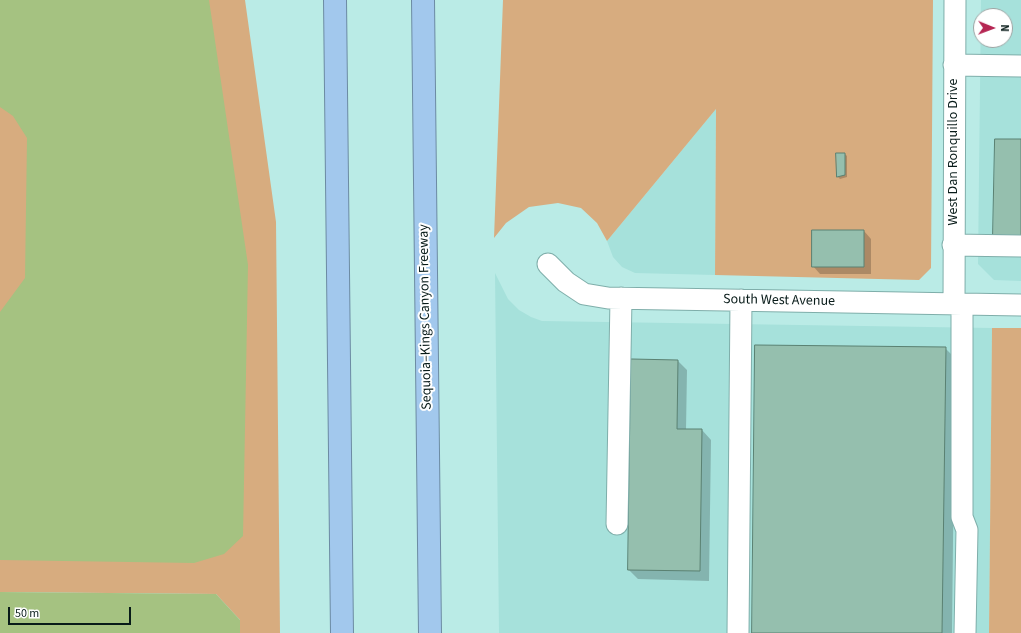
<!DOCTYPE html>
<html>
<head>
<meta charset="utf-8">
<style>
  body { margin:0 }
  #map { position:relative; width:1021px; height:633px; overflow:hidden; background:#baebe6; font-family:"Source Sans 3",sans-serif }
  canvas { display:block }
  .north { position:absolute; left:973px; top:8px; width:40px; height:40px; box-sizing:border-box; background:#fff; border:1px solid #9ca4a3; border-radius:50%; rotate:91deg; font-size:11px; font-weight:700; line-height:16px; text-align:center; color:#081b19 }
  .north::after { content:''; display:block; margin:auto; width:14px; height:18px; background:#b52653; clip-path:polygon(50% 0,100% 100%,50% 72%,0 100%) }
  .scale { position:absolute; left:8px; top:607px; width:123px; height:18px; box-sizing:border-box; border:2px solid #081b19; border-top:0; padding-left:5px; font-size:12px; line-height:14px; white-space:nowrap; color:#081b19; -webkit-text-stroke:3px #fff; paint-order:stroke }
</style>
</head>
<body>
<div id="map">
<canvas width="1021" height="633"></canvas>
<div class="north">N</div>
<div class="scale">50 m</div>
</div>
<script>
const g = document.querySelector('canvas').getContext('2d');
g.lineJoin = 'round';
function fill(path, color) {
  g.fillStyle = color;
  g.fill(path, 'evenodd');
}
function trace(path, color, width, dash) {
  g.strokeStyle = color;
  g.lineWidth = width;
  g.lineCap = dash ? 'butt' : 'round';
  g.setLineDash(dash || []);
  g.stroke(path);
}
function label(font, color, halo, rows, align = 'center') {
  g.font = font + ' "Source Sans 3",sans-serif';
  g.lineWidth = 4;
  g.setLineDash([]);
  g.textBaseline = 'middle';
  g.strokeStyle = halo;
  g.fillStyle = color;
  for (const [text, x, y, turn = 0] of rows) {
    g.save();
    g.translate(x, y);
    g.rotate((+turn || 0) * Math.PI / 180);
    g.textAlign = isNaN(turn) ? turn : align;
    if (halo) g.strokeText(text, 0, 0);
    g.fillText(text, 0, 0);
    g.restore();
  }
}
fill(new Path2D(`
  M981 0H1021V281L994 280 978 264ZM981 16H1005V40H981Z
  M716 109 715 275 635 273 622 267 613 257 607 241Z
  M495 273 508 299 519 310 531 317 542 321 992 328 989 633H499Z`), '#a6e1db');
fill(new Path2D(`
  M0 0H245L276 222 280 633H240V620L216 594 0 592Z
  M503 0H933L931 268 919 280 715 275 716 109 607 241 597 223 581 208 558 203 529 207 506 223 494 238Z
  M992 328H1021V633H989Z`), '#d7ac7f');
fill(new Path2D(`
  M0 0H209L248 265 243 536 224 554 194 563 0 560V312L25 278 27 138 13 116 0 107Z
  M0 592 216 594 240 620V633H0Z`), '#a5c281');
fill(new Path2D(`
  M837 154H845L847 156V177L840 179 838 177Z
  M864 231 871 239V274H820L813 266Z
  M945 348 955 358 952 633H753Z
  M678 361 687 370 686 430H702L711 440 709 581 638 579 629 570Z`), '#0003');
const building = new Path2D(`
  M995 139H1021V236L993 235Z
  M836 153H845V175L837 177Z
  M812 230H864V267H812Z
  M755 345 946 347 942 633H752Z
  M631 359 678 360 677 429H702L700 571 628 570Z`);
fill(building, '#95bfae');
trace(building, '#5a8172', 1);
const minor = new Path2D(`
  M954 65 1021 66
  M953 245 1021 246
  M548 264 566 282 584 294 608 298 1021 305
  M954 304 955 0
  M962 304V517L967 530 965 633
  M617 524 621 298
  M738 633 741 300`);
const highway = new Path2D(`
  M335 0 342 633
  M423 0 430 633`);
trace(minor, '#7faeaa', 23);
trace(highway, '#6c8ba3', 24);
trace(minor, '#fff', 21);
trace(highway, '#a2c8ed', 22);
label('14px', '#081b19', '#fff', [
  ["West Dan Ronquillo Drive",954,152,-90],
  ["South West Avenue",779,301,1],
  ["Sequoia–Kings Canyon Freeway",426,317,-91]
]);
</script>
</body>
</html>
